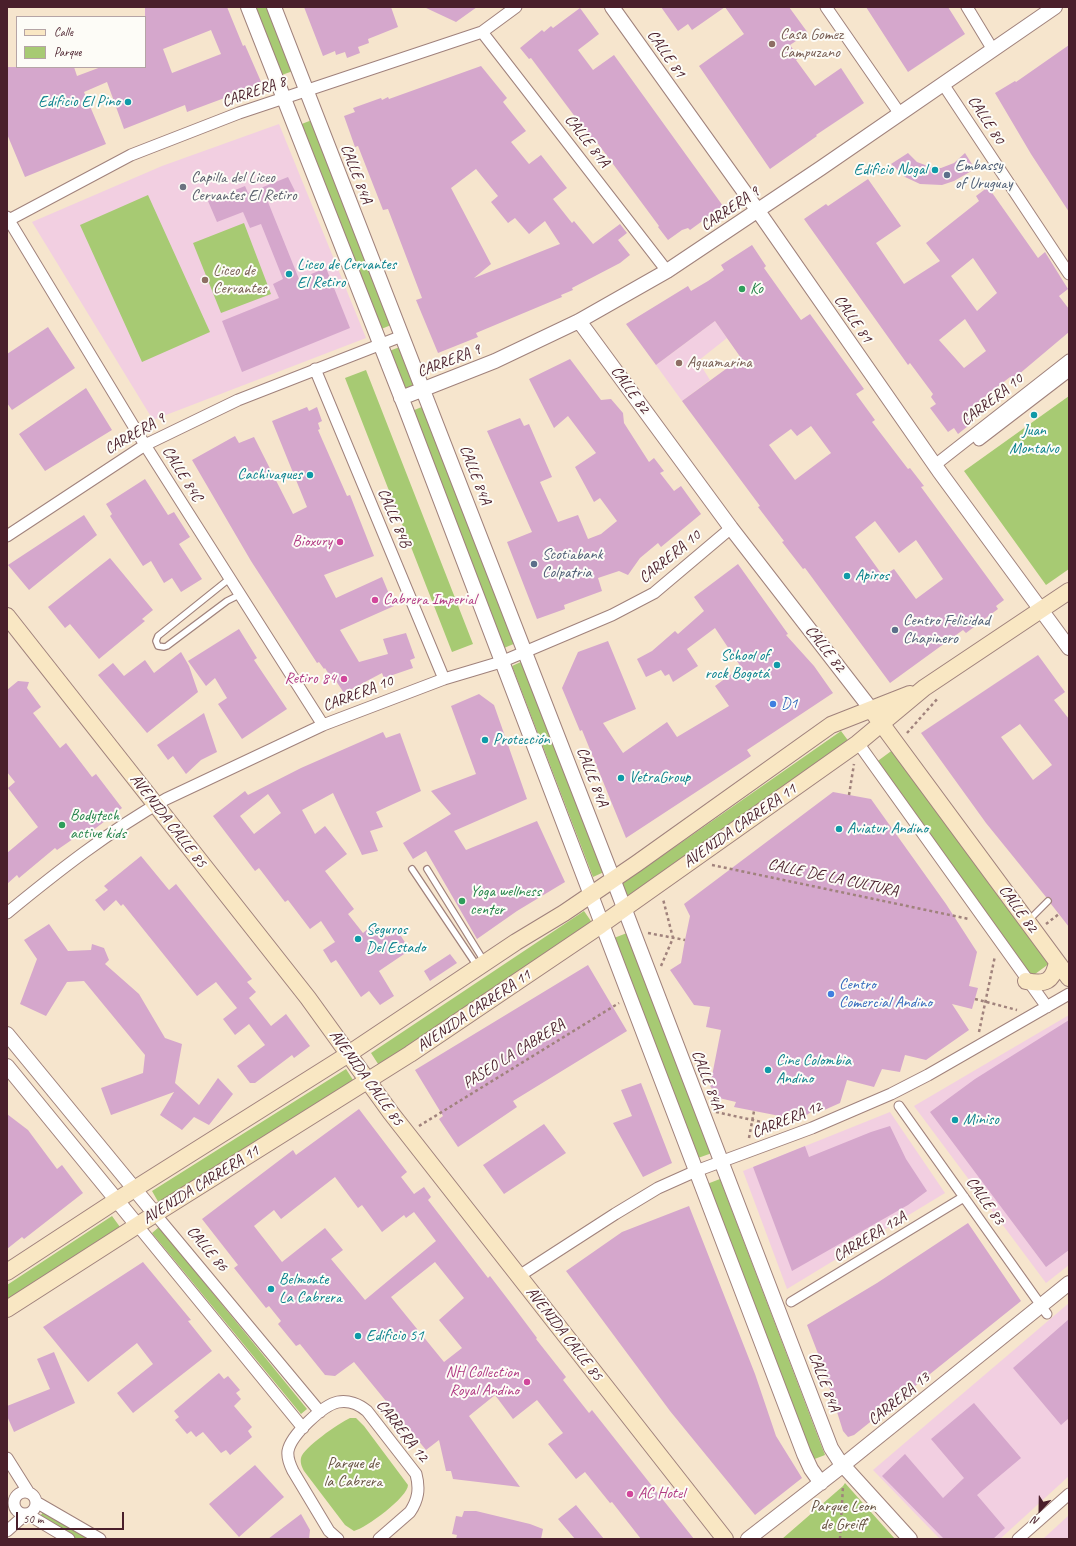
<!DOCTYPE html>
<html>
<head>
<meta charset="utf-8">
<style>
  body { margin:0 }
  #map { position:relative; width:1076px; height:1546px; overflow:hidden; background:#f6e5cd; font-family:Caveat,sans-serif }
  canvas { display:block }
  .frame { position:absolute; inset:0; border:8px solid #4a1f2b; pointer-events:none }
  .legend { position:absolute; left:16px; top:16px; width:130px; height:52px; box-sizing:border-box; background:#fdfcf7; border:1px solid #b5a4a5; margin:0; padding:5px 7px; list-style:none; font-size:12px; color:#4a1f2b }
  .legend li { display:flex; align-items:center; gap:8px; height:20px }
  .legend b { width:20px; border:1px solid #b5a4a5 }
  .north { position:absolute; left:1020px; top:1490px; width:40px; height:40px; -webkit-text-stroke:3px #fdfcf7; paint-order:stroke; rotate:202deg; font-size:11px; font-weight:700; line-height:16px; text-align:center; color:#4a1f2b }
  .north::after { content:''; display:block; margin:auto; width:14px; height:18px; background:#4a1f2b; clip-path:polygon(50% 0,100% 100%,50% 72%,0 100%) }
  .scale { position:absolute; left:16px; top:1512px; width:108px; height:18px; box-sizing:border-box; border:2px solid #4a1f2b; border-top:0; padding-left:5px; font-size:12px; line-height:14px; white-space:nowrap; color:#4a1f2b; -webkit-text-stroke:3px #fdfcf7; paint-order:stroke }
</style>
</head>
<body>
<div id="map">
<canvas width="1076" height="1546"></canvas>
<div class="frame"></div>
<ul class="legend">
<li><b style="height:5px;background:#f9e7c3"></b>Calle</li>
<li><b style="height:11px;background:#a7ca73"></b>Parque</li>
</ul>
<div class="north">N</div>
<div class="scale">50 m</div>
</div>
<script>
const g = document.querySelector('canvas').getContext('2d');
g.lineJoin = 'round';
function fill(path, color) {
  g.fillStyle = color;
  g.fill(path, 'evenodd');
}
function trace(path, color, width, dash) {
  g.strokeStyle = color;
  g.lineWidth = width;
  g.lineCap = dash ? 'butt' : 'round';
  g.setLineDash(dash || []);
  g.stroke(path);
}
function label(font, color, halo, rows, align = 'center') {
  g.font = font + ' Caveat,sans-serif';
  g.lineWidth = 4;
  g.setLineDash([]);
  g.textBaseline = 'middle';
  g.strokeStyle = halo;
  g.fillStyle = color;
  for (const [text, x, y, turn = 0] of rows) {
    g.save();
    g.translate(x, y);
    g.rotate((+turn || 0) * Math.PI / 180);
    g.textAlign = isNaN(turn) ? turn : align;
    if (halo) g.strokeText(text, 0, 0);
    g.fillText(text, 0, 0);
    g.restore();
  }
}
fill(new Path2D(`
  M279 124 366 338 153 420 32 222 162 166Z
  M715 321 727 338 698 361 710 380 682 401 656 365Z
  M1069 1015V1265L1046 1283 914 1106Z
  M890 1112 945 1193 787 1289 743 1171Z
  M1069 1303V1476L1000 1539H940L873 1470Z
  M1069 1515V1539H1043Z`), '#f2cfe1');
fill(new Path2D(`
  M253 7H268L293 71 279 76Z
  M312 120 391 325 379 330 299 125Z
  M148 195 210 332 142 362 80 225Z
  M244 223 271 294 221 313 193 243Z
  M400 347 415 385 404 389 389 351Z
  M366 370 473 644 452 652 345 378Z
  M1069 396V569L1046 585 964 471Z
  M424 406 516 643 504 648 412 411Z
  M523 661 604 872 593 877 512 666Z
  M841 731 850 743 628 900 622 884Z
  M894 749 1050 963 1031 977 875 763Z
  M584 911 593 924 380 1067 371 1053Z
  M627 933 712 1153 698 1158 614 938Z
  M346 1069 355 1083 160 1205 152 1191Z
  M720 1179 825 1455 812 1460 707 1184Z
  M112 1216 120 1227 7 1302V1285Z
  M159 1227 307 1409 301 1414 152 1233Z
  M350 1418H356L364 1426 408 1485C408 1497 366 1528 354 1531L345 1525 304 1471C302 1467 300 1463 301 1458 303 1448 339 1423 350 1418Z
  M845 1483 895 1539H782L843 1486Z
  M43 1512 90 1539H76L39 1518Z`), '#a7ca73');
fill(new Path2D(`
  M145 7H227L243 46 245 45 262 84 187 112 185 105 124 129 107 82 84 92 106 144 25 177 7 134V67H74L77 76 101 67H145ZM211 30 221 54 172 73 163 49Z
  M304 7H391L398 27 368 39 369 43 358 47 360 53 347 58 345 52 336 55 335 51 323 56Z
  M424 7H477L456 22Z
  M661 7H725L692 30 688 24 678 31Z
  M725 7H789L808 33 790 45 799 58 796 60 815 86 841 68 864 103 816 135 817 136 770 169 699 66 744 34Z
  M866 7H948L965 34 908 72Z
  M580 8 599 34 578 50 593 70 614 55 723 206 690 230 688 228 682 230 668 240 658 227 659 226 593 137 591 138 531 58 529 59 520 48 542 30 544 32 551 26 553 28Z
  M1069 45V212L1031 154 995 93 1015 81 1016 82Z
  M481 66 507 98 503 102 526 131 511 142 529 164 541 155 567 188 553 199 572 223 574 221 593 244 620 224 627 233 618 240 630 255 620 263 572 288 573 290 561 295 562 297 476 333 478 337 438 353 416 300 422 298 388 209 383 210 358 146 355 147 344 116 355 112 353 108 381 98 382 100 388 97 389 99ZM476 169 498 196 491 202 508 223 515 218 529 234 545 221 560 244 474 278 491 264 451 188Z
  M908 153 917 162 933 168H941L954 163 965 153 975 169 954 181 942 185 920 184 905 177 891 164Z
  M288 177 295 191 268 202 299 279 326 268 350 328 242 372 222 321 279 298 273 284 283 279 261 224 250 228 243 212 217 222 208 201 245 186 248 193Z
  M868 179 901 226 876 243 904 284 940 261 926 243 979 201 976 196 988 187 1038 258 1045 252 1068 289 1059 296 1069 309V332L1012 380 1010 377 972 407 966 413 973 422 958 434 954 428 948 432 930 408 936 404 931 397 933 394 910 363 908 365 804 219 826 204 828 206ZM973 258 997 293 977 311 951 276ZM965 319 986 351 964 368 939 340Z
  M752 245 766 266 764 268 801 320 810 314 864 389 856 394 875 420 872 422 908 469 910 468 924 486 921 487 1004 600 996 606 998 609 966 633 963 630 890 683 805 568 803 569 782 542 784 541 758 507 760 506 682 401 741 358 715 321 656 365 626 324 688 286 691 291 708 281 724 270 721 265ZM811 426 831 453 795 480 769 445 791 429 797 436ZM875 521 899 553 916 540 943 579 916 599 894 569 883 576 855 537Z
  M48 327 75 368 12 410 7 403V354Z
  M570 359 601 400 611 399 623 413 624 423 649 462 654 458 664 471 660 473 674 491 681 486 701 514 661 547 658 543 640 558 628 575 619 571 598 578 602 591 564 605 565 609 537 619 507 542 532 532 487 431 520 418 524 426 529 424 552 477 540 482 558 522 578 515 588 539 601 534 617 521 600 498 594 502 575 467 596 453 568 416 554 428 529 379Z
  M86 388 112 430 45 471 19 434Z
  M307 407 309 411 317 407 322 421 318 423 320 429 318 430 347 496 350 495 374 556 324 575 336 598 382 577 394 606 340 630 359 662 388 654 383 639 406 633 415 658 410 660 413 668 384 678 382 673 344 693 332 675 330 676 325 668 324 669 319 662 317 663 251 561 192 460 235 436 239 443 254 437 293 514 307 507 272 421Z
  M145 479 168 515 174 512 190 537 179 544 202 579 181 592 172 578 164 583 151 561 143 566 110 516 112 514 106 504Z
  M84 515 97 535 29 590 8 565Z
  M110 558 153 610 142 619 145 621 99 659 70 624 65 628 48 607Z
  M738 564 788 634 786 635 814 666 833 693 747 750 751 756 626 838 582 730 580 731 562 688 578 652 608 641 636 709 603 723 623 753 667 722 677 737 729 706 715 686 741 667 715 628 687 649 698 666 673 682 669 674 665 676 661 670 646 677 637 659 652 651 675 631 678 634 704 611 694 597Z
  M239 629 257 658 254 660 287 709 242 739 218 704 227 698 215 678 206 686 188 661Z
  M181 652 189 666 198 692 147 733 98 675 113 663 124 676 145 660 154 673Z
  M1038 655 1065 692 1054 700 1069 719V927L1051 904V898L1046 897 986 823 921 733ZM1020 724 1052 765 1033 780 1001 737Z
  M18 681 29 682 27 688 41 707 33 713 60 748 66 743 92 777 96 774 122 808 92 831 89 828 57 850 55 848 19 878 17 875 7 884V853L38 827 8 788 15 782 7 772V690Z
  M479 694 494 705 527 799 454 831 466 850 537 821 565 882 517 911 477 939 426 851 413 859 403 843 451 814 431 791 476 774 451 706Z
  M204 713 217 752 201 760 186 774 173 756 168 760 157 745Z
  M383 732 386 738 400 733 421 791 376 812 383 827 370 831 378 851 362 855 333 793 302 810 315 834 325 826 347 854 325 871 354 909 348 914 363 933 376 922 387 937 397 930 410 950 379 971 394 996 380 1005 369 991 361 997 336 960 331 963 323 950 335 942 321 921 310 929 288 900 285 902 259 868 255 871 213 816 245 791 248 795 301 768ZM268 794 281 813 254 834 240 816Z
  M833 792 871 799 946 904 977 952 969 986 978 988 972 1009 952 1004 969 1030 926 1060 905 1055 900 1072 882 1069 874 1087 847 1080 840 1103 822 1111 815 1109 804 1117 786 1112 785 1117 734 1107 736 1102 719 1098 710 1086 721 1030 706 1027 710 1007 694 1005 670 970 681 963 685 940 690 916 684 904Z
  M141 856 169 890 176 884 252 979 247 982 256 992 249 998 271 1026 286 1014 310 1046 294 1058 292 1055 255 1083H250L237 1066 265 1045 249 1024 235 1035 223 1019 237 1008 216 982 197 996 123 904 121 906 116 900 104 911 95 900 108 890 104 886Z
  M49 924 68 951 91 950 92 944 104 948 109 960 105 964 139 994 165 1038 182 1044 175 1083 199 1105 218 1078 233 1094 209 1125 194 1117 182 1130 160 1115 174 1092 111 1115 101 1088 143 1073 145 1055 84 981 67 982 46 1016 20 1004 37 959 24 940Z
  M450 954 457 963 430 981 424 971Z
  M588 965 627 1031 513 1101 517 1107 458 1147 439 1119 443 1116 415 1070Z
  M1069 1020V1250L1046 1267 930 1112 975 1079Z
  M641 1083 672 1163 643 1177 613 1123 632 1116 621 1090Z
  M359 1109 407 1172 401 1177 414 1194 424 1187 431 1197 428 1200 488 1278 490 1276 513 1306 537 1338 536 1339 566 1377 563 1380 589 1413 592 1410 694 1539H641L612 1502 610 1503 585 1472 576 1479 548 1444 563 1433 537 1400 513 1419 495 1395 469 1416 520 1487 453 1479 451 1471H446L439 1440 426 1450 354 1362 335 1376 325 1375 300 1344 296 1346 278 1324 281 1321 269 1306 266 1308 234 1268 238 1265 202 1219 293 1150 296 1155ZM335 1177 358 1208 362 1205 382 1232 404 1215 406 1218 414 1212 436 1241 365 1300 331 1259 343 1250 325 1228 282 1262 254 1226 274 1210 281 1219ZM435 1262 464 1298 439 1320 462 1348 444 1362 391 1297Z
  M7 1114 28 1130 57 1169 62 1165 83 1193 24 1239 22 1237 7 1249Z
  M544 1124 566 1153 504 1194 483 1165Z
  M890 1126 906 1159 927 1191 908 1205 792 1271 753 1167 805 1146 809 1157 871 1132Z
  M689 1206 755 1374 776 1436 802 1478 755 1515 670 1411 566 1271 622 1232Z
  M968 1223 1021 1301 854 1435 848 1437 843 1431 822 1364 807 1325 877 1283Z
  M143 1262 191 1320 188 1321 212 1351 133 1413 117 1393 153 1364 137 1343 88 1382 43 1327Z
  M1069 1319V1418L1061 1425 1013 1368Z
  M54 1352 75 1403 14 1432 7 1416V1406L50 1389 37 1359Z
  M219 1373 224 1379 228 1376 240 1390 236 1393 241 1399 234 1406 252 1427 248 1431 252 1437 230 1455 226 1450 221 1453 203 1432 196 1437 191 1431 187 1434 175 1420 179 1417 174 1411Z
  M974 1403 1021 1458 977 1495 1005 1528 993 1539H944L882 1476 905 1454 943 1498 964 1478 931 1439Z
  M255 1465 284 1497 239 1537 209 1504Z
  M576 1505 604 1539H575L558 1519Z
  M464 1511H476L530 1524 543 1529 541 1539H456L457 1535 452 1534 456 1516 462 1517Z
  M301 1514 310 1530 309 1539H268Z`), '#d5a7cc');
const service = new Path2D(`
  M229 579 158 636 156 641 158 646 164 647 167 646 227 601 239 595
  M412 869 477 966
  M427 869 484 961
  M1029 920 1048 901`);
const pedestrian = new Path2D(`
  M899 1106 1047 1314
  M791 1302 964 1197`);
const minor = new Path2D(`
  M826 7 900 114
  M967 7 993 50
  M482 32 667 271
  M943 84 1069 274
  M7 217 145 445 323 725
  M7 221 131 155 239 113 482 32 516 7
  M315 369 444 679
  M979 440 1069 371
  M935 465 1069 360
  M7 536 145 445 238 400 402 336
  M858 743 1047 1007
  M7 913C57 872 109 831 166 799L323 725 444 679 501 662 612 615 654 593 731 528
  M155 1214 320 1412
  M137 1225 303 1428
  M519 1276 615 1214 658 1188 696 1171 812 1128 891 1094 928 1075 1069 994
  M7 1458 29 1493
  M14 1503a11 11 0 1 1 22 0a11 11 0 1 1-22 0Z
  M36 1502 100 1539
  M27 1514 69 1539
  M7 1531 26 1514
  M338 1539 329 1531 293 1471C290 1465 287 1458 288 1451 291 1435 323 1405 338 1402 348 1400 359 1404 367 1411L416 1474C420 1489 418 1500 410 1512L379 1539
  M1018 1539 1069 1494`);
const tertiary = new Path2D(`
  M248 7 405 407 804 1454 811 1469 821 1483
  M274 7 615 884 831 1448 840 1462 910 1539
  M612 7 758 211 939 471 1069 648
  M579 321 731 528 871 709
  M401 398 495 361 579 321 667 271 821 168 1055 7
  M7 1034 155 1214
  M7 1066 137 1225
  M748 1539 837 1470 1069 1283`);
const secondary = new Path2D(`
  M7 616 308 998 391 1113 725 1539
  M875 715 1069 978
  M1026 981C1045 985 1053 982 1057 962
  M7 1272 117 1200 344 1057 516 942 564 913 636 864 831 725 910 694
  M7 1309 155 1214 410 1054 601 925 858 743 924 688 1069 591`);
trace(service, '#a0827c', 8);
trace(pedestrian, '#a0827c', 11);
trace(minor, '#a0827c', 13);
trace(tertiary, '#a0827c', 16);
trace(secondary, '#a0827c', 18);
trace(new Path2D(`
  M907 733 938 698
  M849 795 854 764
  M712 865 969 919
  M1046 924 1059 914
  M648 933 685 940
  M661 966 673 938 663 899
  M975 999 1017 1010
  M979 1032 995 956
  M716 1112 780 1126
  M419 1126 619 1003
  M749 1138 754 1111
  M840 1539 843 1486`), '#a0827c', 2.5, [3, 3]);
trace(service, '#fff', 5.5);
trace(pedestrian, '#fff', 9);
trace(minor, '#fff', 11);
trace(tertiary, '#fff', 14);
trace(secondary, '#f9e7c3', 16);
for (const [x, y, r, color] of [
  [772,44,4,"#8d6e63"],
  [128,102,4,"#0f9aa8"],
  [935,170,4,"#0f9aa8"],
  [947,175,4,"#5c6f8a"],
  [183,187,4,"#6b7280"],
  [289,274,4,"#0f9aa8"],
  [205,280,4,"#8d6e63"],
  [742,289,4,"#2e9e5b"],
  [679,363,4,"#8d6e63"],
  [1034,415,4,"#0f9aa8"],
  [310,475,4,"#0f9aa8"],
  [340,542,4,"#d1479c"],
  [534,564,4,"#5c6f8a"],
  [847,576,4,"#0f9aa8"],
  [375,600,4,"#d1479c"],
  [895,630,4,"#5c6f8a"],
  [777,665,4,"#0f9aa8"],
  [344,679,4,"#d1479c"],
  [773,704,4,"#3f7fe0"],
  [485,740,4,"#0f9aa8"],
  [621,778,4,"#0f9aa8"],
  [62,825,4,"#2e9e5b"],
  [839,829,4,"#0f9aa8"],
  [462,901,4,"#2e9e5b"],
  [358,939,4,"#0f9aa8"],
  [831,994,4,"#3f7fe0"],
  [768,1070,4,"#0f9aa8"],
  [955,1120,4,"#0f9aa8"],
  [271,1289,4,"#0f9aa8"],
  [358,1336,4,"#0f9aa8"],
  [527,1382,4,"#d1479c"],
  [630,1494,4,"#d1479c"]
]) {
  const dot = new Path2D();
  dot.arc(x, y, r, 0, 2 * Math.PI);
  g.fillStyle = color;
  g.fill(dot);
  trace(dot, '#fdfcf7', 1.5);
}
label('16px', '#785e54', '#fdfcf7', [
  ["Casa Gomez",780,35],
  ["Campuzano",780,53],
  ["Liceo de",213,271],
  ["Cervantes",213,289],
  ["Aguamarina",687,363]
], 'left');
label('16px', '#4a1f2b', '#fdfcf7', [
  ["CALLE 81",666,54,55],
  ["CARRERA 8",254,92,-19],
  ["CALLE 80",986,120,57],
  ["CALLE 81A",587,141,52],
  ["CALLE 84A",356,174,69],
  ["CARRERA 9",730,209,-34],
  ["CALLE 81",853,319,55],
  ["CARRERA 9",449,361,-21],
  ["CALLE 82",630,390,54],
  ["CARRERA 10",992,400,-38],
  ["CARRERA 9",135,434,-30],
  ["CALLE 84C",182,474,58],
  ["CALLE 84A",475,475,69],
  ["CALLE 84B",394,518,67],
  ["CARRERA 10",670,557,-39],
  ["CALLE 82",825,649,52],
  ["CARRERA 10",358,694,-21],
  ["CALLE 84A",592,777,69],
  ["AVENIDA CALLE 85",168,821,52],
  ["AVENIDA CARRERA 11",740,826,-35],
  ["CALLE DE LA CULTURA",833,878,12],
  ["CALLE 82",1018,909,54],
  ["AVENIDA CARRERA 11",474,1011,-34],
  ["PASEO LA CABRERA",514,1054,-32],
  ["AVENIDA CALLE 85",366,1078,54],
  ["CALLE 84A",707,1080,69],
  ["CARRERA 12",787,1120,-22],
  ["AVENIDA CARRERA 11",201,1185,-32],
  ["CALLE 83",985,1201,55],
  ["CARRERA 12A",870,1237,-31],
  ["CALLE 86",207,1249,50],
  ["AVENIDA CALLE 85",564,1334,52],
  ["CALLE 84A",824,1382,69],
  ["CARRERA 13",899,1399,-39],
  ["CARRERA 12",402,1431,52]
]);
label('16px', '#0d838f', '#fdfcf7', [
  ["Edificio El Pino",120,102,"right"],
  ["Edificio Nogal",927,170,"right"],
  ["Liceo de Cervantes",297,265],
  ["El Retiro",297,283],
  ["Juan",1034,431,"center"],
  ["Montalvo",1034,449,"center"],
  ["Cachivaques",302,475,"right"],
  ["Apiros",855,576],
  ["School of",769,656,"right"],
  ["rock Bogotá",769,674,"right"],
  ["Protección",493,740],
  ["VetraGroup",629,778],
  ["Aviatur Andino",847,829],
  ["Seguros",366,930],
  ["Del Estado",366,948],
  ["Cine Colombia",776,1061],
  ["Andino",776,1079],
  ["Miniso",963,1120],
  ["Belmonte",279,1280],
  ["La Cabrera",279,1298],
  ["Edificio 51",366,1336]
], 'left');
label('16px', '#4e5e75', '#fdfcf7', [
  ["Embassy",955,166],
  ["of Uruguay",955,184],
  ["Scotiabank",542,555],
  ["Colpatria",542,573],
  ["Centro Felicidad",903,621],
  ["Chapinero",903,639]
], 'left');
label('16px', '#5b616d', '#fdfcf7', [
  ["Capilla del Liceo",191,178],
  ["Cervantes El Retiro",191,196]
], 'left');
label('16px', '#27864d', '#fdfcf7', [
  ["Ko",750,289],
  ["Bodytech",70,816],
  ["active kids",70,834],
  ["Yoga wellness",470,892],
  ["center",470,910]
], 'left');
label('16px', '#b23c85', '#fdfcf7', [
  ["Bioxury",332,542],
  ["Cabrera Imperial",383,600,"left"],
  ["Retiro 84",336,679],
  ["NH Collection",519,1373],
  ["Royal Andino",519,1391],
  ["AC Hotel",638,1494,"left"]
], 'right');
label('16px', '#366cbe', '#fdfcf7', [
  ["D1",781,704],
  ["Centro",839,985],
  ["Comercial Andino",839,1003]
], 'left');
label('16px', '#665241', '#fdfcf7', [
  ["Parque de",353,1464],
  ["la Cabrera",353,1482],
  ["Parque Leon",843,1507],
  ["de Greiff",843,1525]
]);
</script>
</body>
</html>
